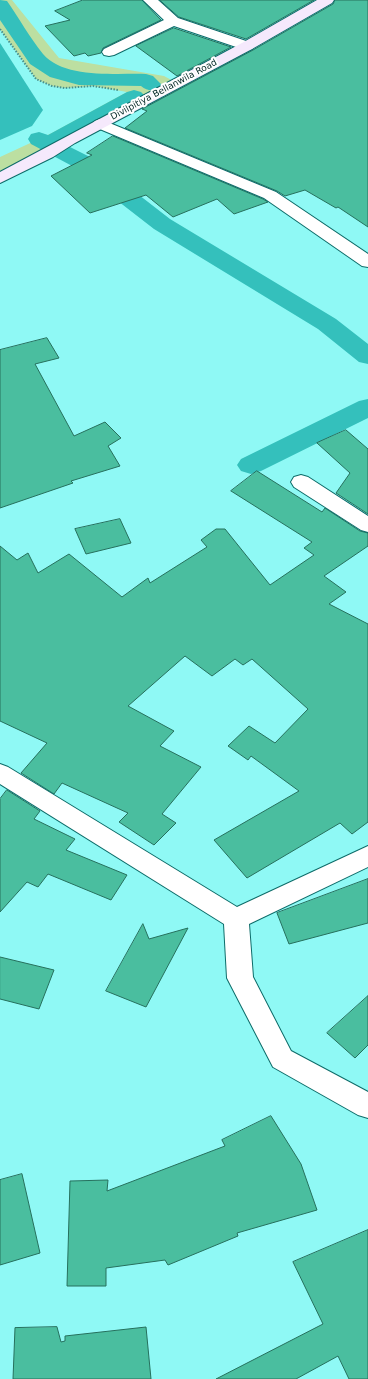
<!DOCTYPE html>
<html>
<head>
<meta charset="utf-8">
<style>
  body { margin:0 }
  canvas { display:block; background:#8ff9f5 }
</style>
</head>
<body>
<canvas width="368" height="1379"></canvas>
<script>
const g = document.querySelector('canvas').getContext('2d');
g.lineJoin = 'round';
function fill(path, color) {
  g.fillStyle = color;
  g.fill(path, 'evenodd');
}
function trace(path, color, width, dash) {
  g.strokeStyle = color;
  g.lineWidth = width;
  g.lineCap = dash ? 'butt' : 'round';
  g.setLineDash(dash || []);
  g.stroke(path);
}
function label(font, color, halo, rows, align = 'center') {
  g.font = font + ' "DejaVu Sans",sans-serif';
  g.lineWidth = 4;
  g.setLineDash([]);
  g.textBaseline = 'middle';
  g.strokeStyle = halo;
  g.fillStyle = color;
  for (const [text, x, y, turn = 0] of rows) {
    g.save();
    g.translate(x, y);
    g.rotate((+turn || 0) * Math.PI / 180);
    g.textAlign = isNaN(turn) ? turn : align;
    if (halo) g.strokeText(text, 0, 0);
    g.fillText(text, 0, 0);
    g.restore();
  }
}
fill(new Path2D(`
  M0 0H12L59 58 164 76 177 83 0 178V157L52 133 127 92 93 86 65 88 52 86 36 79 0 29Z`), '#bcdfa1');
fill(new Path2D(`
  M0 43 43 110 32 126 0 140Z`), '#34c0bc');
fill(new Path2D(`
  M0 0 7 1C19 18 30 38 43 54 64 79 116 73 146 74L153 76 162 85 159 89C152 91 147 91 141 86L79 85 50 77 30 64 0 20Z
  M134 90 141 92 145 96 141 100 64 144 90 157 170 219 336 319 368 344V364L359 362 318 329 154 229 74 167 31 144 28 139 31 134 39 132 48 135 127 92Z
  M368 399V418L261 471 251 474 241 471 237 465 241 459 359 401Z`), '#34c0bc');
const building = new Path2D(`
  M83 0H142L161 20 103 48 101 53 88 56 85 53 74 56 45 26 70 20 55 11Z
  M160 0H314L246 39 179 17Z
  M335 0H368V227L338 207 336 208 305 190 285 196 277 191 125 128 147 111 142 109 253 50 333 4Z
  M174 28 231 47 177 76 136 46Z
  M113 136 263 199 268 202 234 214 217 199 173 217 146 195 90 213 51 176 92 155 87 153Z
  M47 338 59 358 35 364 74 436 105 422 121 438 108 446 120 466 71 481 73 483 0 508V350Z
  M346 430 368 449V514L336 493 350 473 317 443Z
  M257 471 322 512 325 508 360 531 368 533V546L324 576 346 592 329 604 368 624V822L352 834 340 823 247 878 214 840 299 791 251 756 248 760 228 746 249 726 275 743 308 709 252 659 243 665 235 659 212 676 185 656 128 706 174 731 160 746 201 767 162 814 176 823 154 845 119 822 128 813 62 783 54 794 21 773 47 743 0 721V546L17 560 28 553 38 573 69 554 122 597 148 578 150 583 207 547 201 540 216 529H225L270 585 314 555 304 548 312 542 231 491Z
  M120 519 131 543 86 554 75 529Z
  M7 790 40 811 34 819 75 839 66 850 127 875 111 900 48 874 38 887 27 882 0 912V799Z
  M368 879V923L289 944 277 913Z
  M143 924 149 939 188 928 146 1007 106 991Z
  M0 957 54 970 39 1009 0 999Z
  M368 996V1045L355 1058 327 1033Z
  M271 1116 301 1164 317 1210 237 1233 238 1236 168 1265 165 1260 106 1268V1286H67L70 1181 108 1180 107 1191 225 1146 222 1140Z
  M22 1174 40 1253 0 1265V1180Z
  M368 1230V1379H349L338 1356 296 1379H216L323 1324 293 1262Z
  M57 1327 61 1342 65 1341V1336L146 1327 151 1379H13L15 1328Z`);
fill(building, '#4abe9f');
trace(building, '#26705d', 1);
const street = new Path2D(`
  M143 0H158L178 18 252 43 254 46 252 49 247 50 242 49 174 26 114 55 109 56 104 55 102 52 104 49 164 20Z
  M100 119 276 192 368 254V267L362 266 264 198 95 127 92 124 95 121Z
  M301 475 308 477 368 516V532L361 530 294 487 291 482 294 477Z
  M0 764 8 767 237 907 368 846V867L249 924 253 977 291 1051 368 1092V1118L358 1115 273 1067 227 978 224 924 0 784Z`);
const secondary = new Path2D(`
  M317 0H334L332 3 252 49 75 143 53 157 0 183V172L242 43Z`);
trace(street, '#0d6c69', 2);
trace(secondary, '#0d6c69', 2);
trace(new Path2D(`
  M0 29 36 79 52 86 65 88 93 86 118 90`), '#49908d', 2, [1.5, 1.5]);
fill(street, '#fff');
fill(secondary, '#f5e9fc');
label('9px', '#022625', '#fff', [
  ["Divilpitiya Bellanwila Road",164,90,-28]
]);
</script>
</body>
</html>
